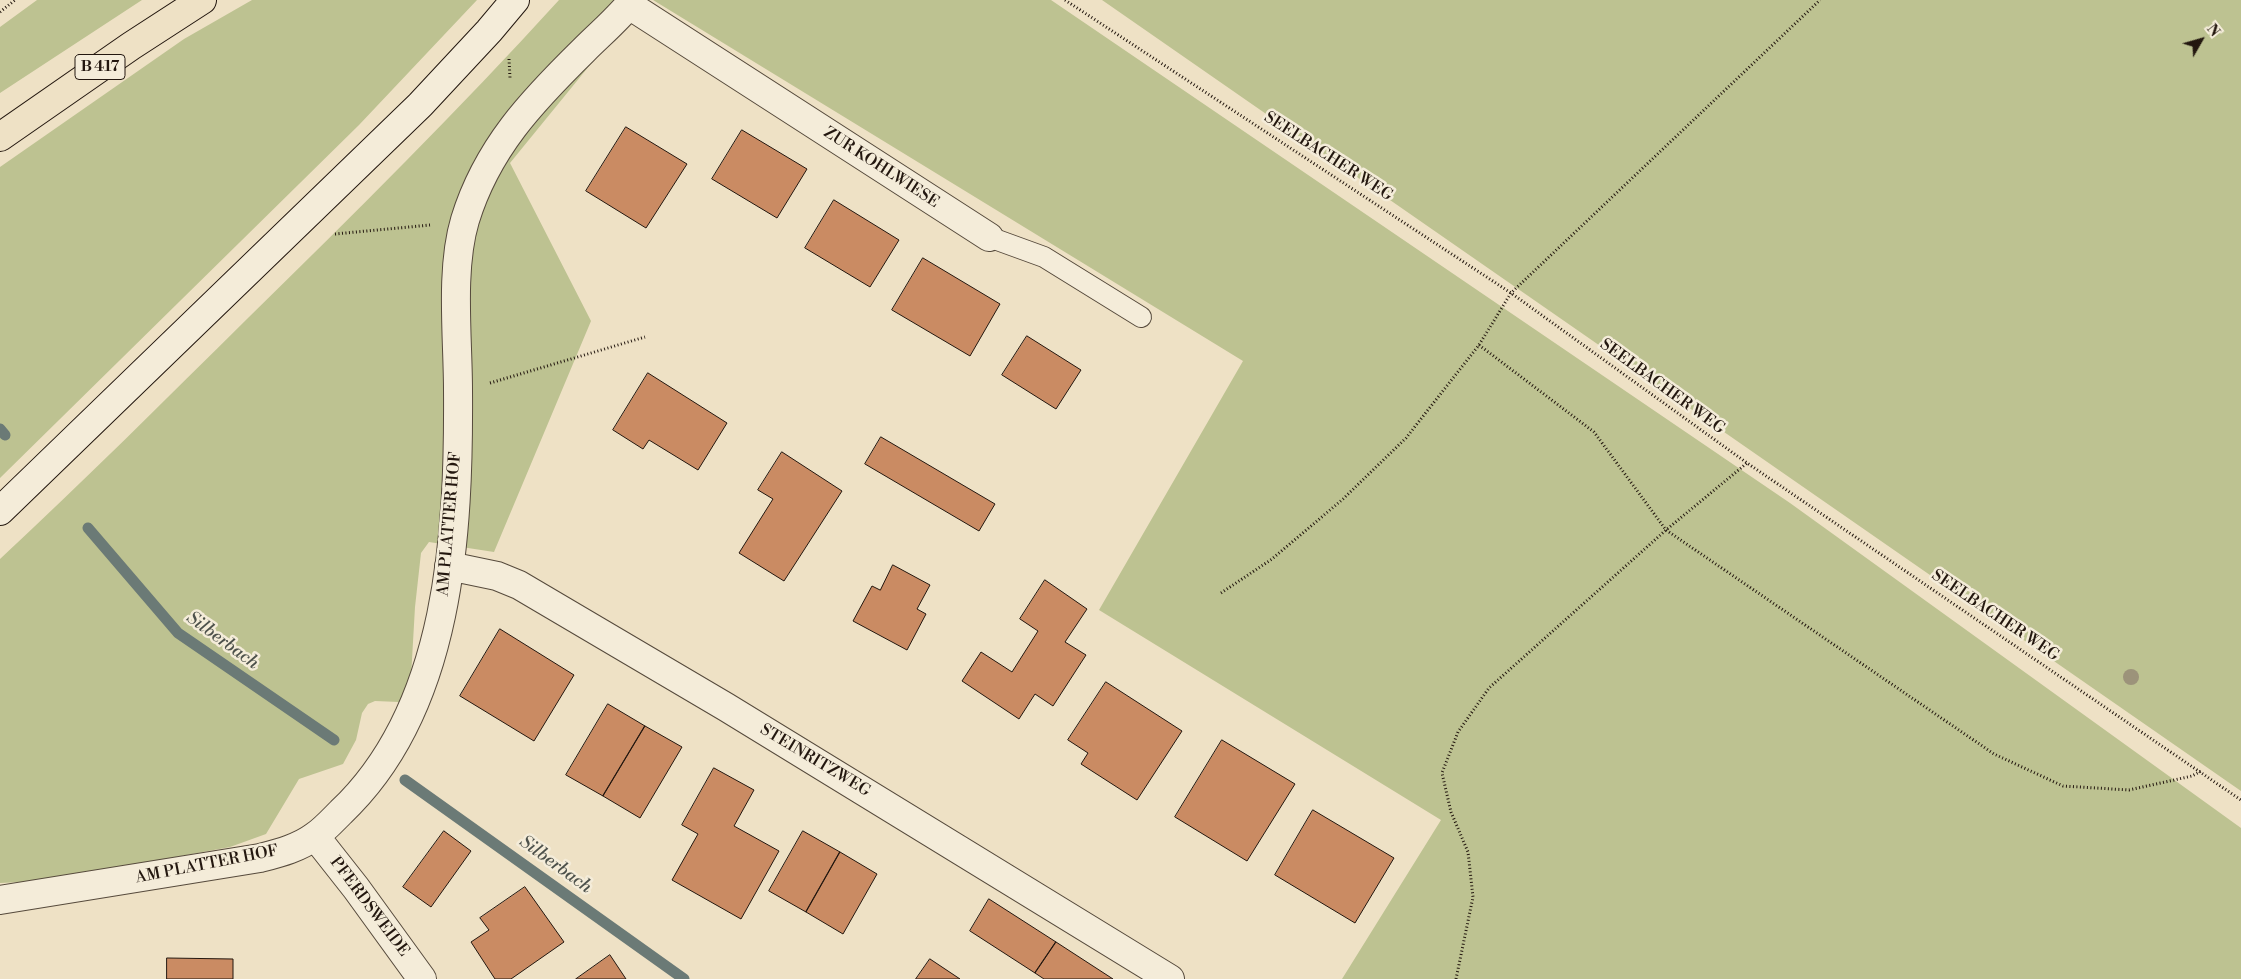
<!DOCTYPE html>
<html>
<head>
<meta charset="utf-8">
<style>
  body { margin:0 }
  #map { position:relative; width:2241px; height:979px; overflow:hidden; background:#eee1c5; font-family:"Libre Bodoni",serif }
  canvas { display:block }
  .north { position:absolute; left:2176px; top:15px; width:50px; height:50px; -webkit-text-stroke:4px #f4ecd9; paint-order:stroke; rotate:52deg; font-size:14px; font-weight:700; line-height:20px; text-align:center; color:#23170f }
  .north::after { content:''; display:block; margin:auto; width:18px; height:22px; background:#23170f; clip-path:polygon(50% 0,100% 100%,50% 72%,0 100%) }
</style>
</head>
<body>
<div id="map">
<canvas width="2241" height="979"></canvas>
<div class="north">N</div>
</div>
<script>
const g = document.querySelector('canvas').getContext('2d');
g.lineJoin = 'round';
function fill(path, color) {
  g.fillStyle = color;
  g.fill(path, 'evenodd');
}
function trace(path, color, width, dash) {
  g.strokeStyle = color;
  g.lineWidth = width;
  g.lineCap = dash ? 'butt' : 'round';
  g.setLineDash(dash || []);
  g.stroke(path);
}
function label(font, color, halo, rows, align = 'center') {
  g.font = font + ' "Libre Bodoni",serif';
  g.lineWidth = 5;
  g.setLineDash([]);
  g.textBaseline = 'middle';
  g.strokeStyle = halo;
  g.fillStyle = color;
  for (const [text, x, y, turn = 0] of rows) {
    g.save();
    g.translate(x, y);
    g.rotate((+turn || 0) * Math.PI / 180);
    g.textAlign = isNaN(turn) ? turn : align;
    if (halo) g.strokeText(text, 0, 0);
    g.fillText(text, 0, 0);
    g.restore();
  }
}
fill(new Path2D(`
  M37 0H142L0 93V27Z
  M252 0H477L359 125 0 478V167L184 39Z
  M559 0H643L510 163 591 321 494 552 429 542 421 553 415 607 411 677 399 702 375 701 368 704 362 713 356 740 343 764 299 779 266 834 230 847 45 881 0 883V559C84 481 166 399 248 318 354 214 459 110 559 0Z
  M653 0H1051L1790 503 2241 828V979H1342L1441 820 1099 610 1243 361Z
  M1102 0H2241V791Z`), '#bdc291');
trace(new Path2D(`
  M0 429 5 435
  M88 528 178 633 334 740
  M405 780 684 979`), '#6b7a76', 11);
const building = new Path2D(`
  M626 127 687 164 646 228 586 191Z
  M742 130 807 169 777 218 712 179Z
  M834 200 899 240 870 287 805 248Z
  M923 258 1000 304 970 356 892 310Z
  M1027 336 1081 370 1056 409 1002 375Z
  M648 373 727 423 698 470 649 440 643 449 613 430Z
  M881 437 995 504 979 531 865 464Z
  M782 452 842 491 784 581 739 553 773 499 758 490Z
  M893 565 930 585 917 609 926 614 907 650 853 621 872 586 880 590Z
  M1045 580 1087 609 1065 642 1086 655 1053 706 1035 694 1019 719 962 681 981 652 1012 672 1038 631 1020 619Z
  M500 629 574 675 534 741 460 696Z
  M1106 682 1182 731 1137 800 1081 764 1088 753 1068 740Z
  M608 704 645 726 603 796 566 775Z
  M645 726 682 747 640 818 603 796Z
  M1222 740 1295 784 1247 861 1175 817Z
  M714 768 754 790 734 826 779 851 741 919 672 880 698 834 682 825Z
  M1313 810 1394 858 1355 923 1275 875Z
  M444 831 471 851 431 907 403 887Z
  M803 831 840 852 806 912 769 891Z
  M840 852 877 874 843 934 806 912Z
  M525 887 564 942 511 979H495L471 942 489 930 480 918Z
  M989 899 1056 942 1035 973 970 931Z
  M1056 942 1113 979H1044L1035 973Z
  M610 955 626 979H576Z
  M167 958 233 959V979H167Z
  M930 959 960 979H916Z`);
fill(building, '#ca8b63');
trace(building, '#23170f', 1);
const lane = new Path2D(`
  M989 237 1044 257 1141 317`);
const street = new Path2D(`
  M629 5 989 237
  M449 566 497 576 519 585 726 707 1170 979
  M315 836 356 888 422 979
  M0 900 260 858C279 853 299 848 315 836 324 830 333 820 341 812 451 708 459 532 458 390 458 338 450 270 465 220 487 148 532 101 584 50 600 34 619 18 633 0`);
const secondary = new Path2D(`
  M0 511 420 105 489 31 515 0`);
const primary = new Path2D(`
  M0 137 131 46 202 0`);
trace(lane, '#564a3c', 22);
trace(street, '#564a3c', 30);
trace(secondary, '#23170f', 30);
trace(primary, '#23170f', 30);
trace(new Path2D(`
  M1065 0 1511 293 1747 463 2241 800
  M0 12 15 0
  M509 59 510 78
  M335 234 430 225
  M1479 345 1594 432 1666 530 1994 754 2063 786 2129 790 2192 776 2201 771
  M490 383 645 337
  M1221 593 1272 559 1343 499 1406 438 1479 345 1511 293 1820 0
  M1456 979 1473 897 1468 852 1451 812 1442 773 1458 732 1489 688 1666 530 1747 463`), '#23170f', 3, [1, 2.5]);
trace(lane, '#f4ecd9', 20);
trace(street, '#f4ecd9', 28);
trace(secondary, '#f4ecd9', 28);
trace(primary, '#eee1c5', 28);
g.fillStyle = '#9c937a';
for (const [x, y] of [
  [2131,677]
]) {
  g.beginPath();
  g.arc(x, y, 8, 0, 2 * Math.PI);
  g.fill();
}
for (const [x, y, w] of [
  [100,67,50]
]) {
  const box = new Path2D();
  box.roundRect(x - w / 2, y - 12.5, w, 25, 4);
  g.fillStyle = '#f4ecd9';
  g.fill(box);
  trace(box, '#23170f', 1);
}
label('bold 15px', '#23170f', null, [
  ["B 417",100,67]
]);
label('16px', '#23170f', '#f4ecd9', [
  ["SEELBACHER WEG",1328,157,33],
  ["ZUR KOHLWIESE",881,168,33],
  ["SEELBACHER WEG",1662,387,36],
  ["AM PLATTER HOF",450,524,-85],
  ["SEELBACHER WEG",1995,616,34],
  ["STEINRITZWEG",815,761,31],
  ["AM PLATTER HOF",207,865,-11],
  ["PFERDSWEIDE",369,907,53]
]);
label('italic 18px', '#4d514b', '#f4ecd9', [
  ["Silberbach",222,641,36],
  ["Silberbach",555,865,36]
]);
</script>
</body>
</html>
